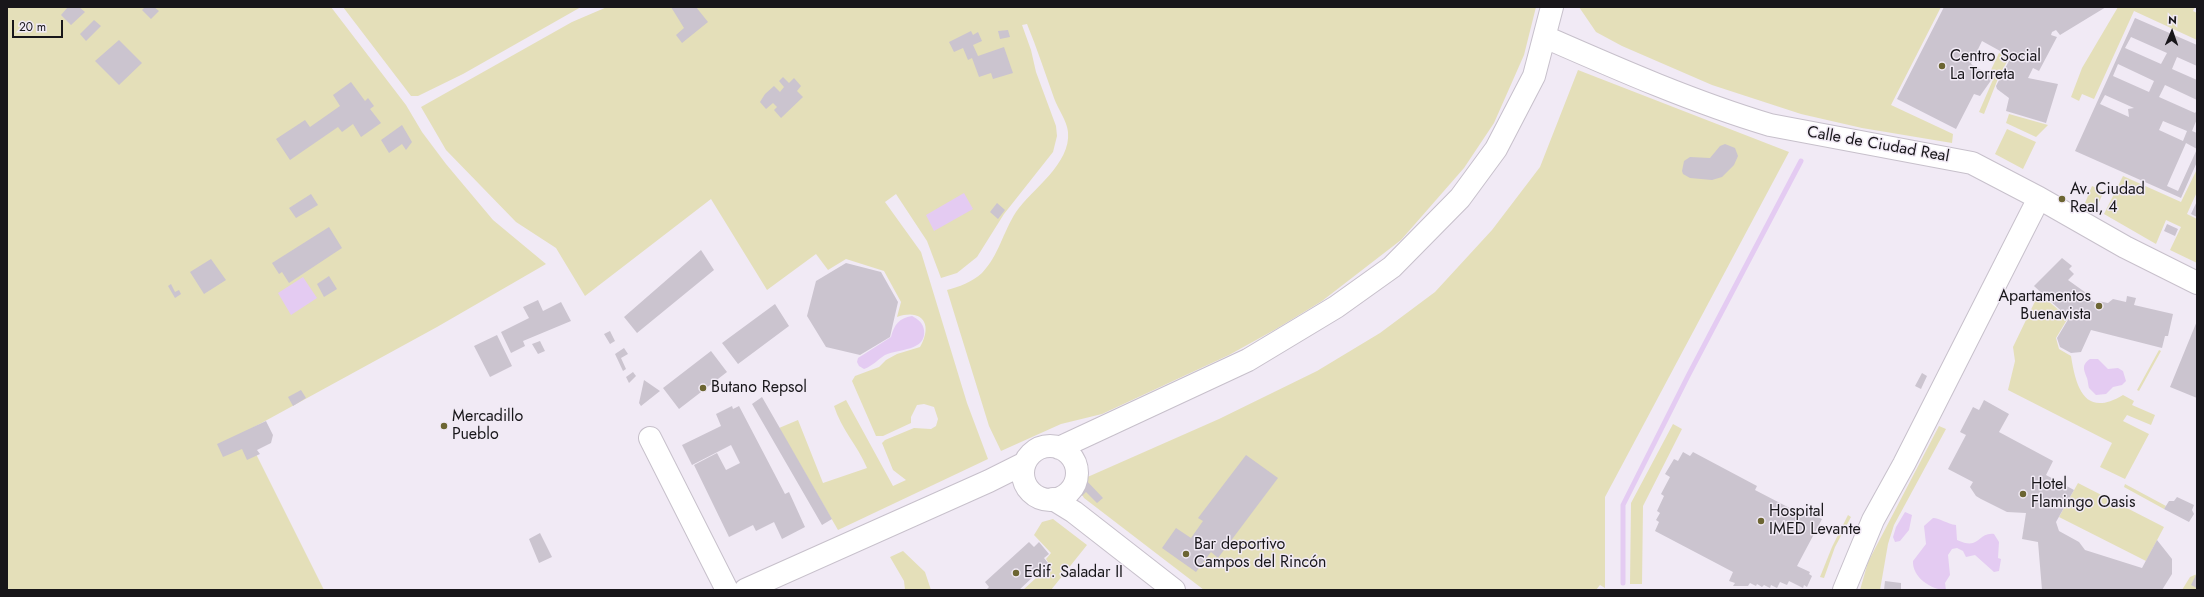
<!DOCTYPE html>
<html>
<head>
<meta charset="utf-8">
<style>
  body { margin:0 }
  #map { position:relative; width:2204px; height:597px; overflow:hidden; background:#f1eaf5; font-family:Jost,sans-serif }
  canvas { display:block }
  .frame { position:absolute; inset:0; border:8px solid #18161a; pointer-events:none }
  .north { position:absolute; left:2152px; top:12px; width:40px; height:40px; -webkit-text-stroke:3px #f1eaf5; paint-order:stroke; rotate:2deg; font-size:11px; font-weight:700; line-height:16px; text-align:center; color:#18161a }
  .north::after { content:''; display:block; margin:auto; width:14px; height:18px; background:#18161a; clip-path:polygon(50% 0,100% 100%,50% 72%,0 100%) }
  .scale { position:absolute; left:12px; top:20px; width:51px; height:18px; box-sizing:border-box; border:2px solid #18161a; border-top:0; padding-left:5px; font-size:12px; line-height:14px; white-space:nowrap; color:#18161a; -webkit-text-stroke:3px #f1eaf5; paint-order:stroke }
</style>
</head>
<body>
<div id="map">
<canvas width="2204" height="597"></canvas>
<div class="frame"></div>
<div class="north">N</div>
<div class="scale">20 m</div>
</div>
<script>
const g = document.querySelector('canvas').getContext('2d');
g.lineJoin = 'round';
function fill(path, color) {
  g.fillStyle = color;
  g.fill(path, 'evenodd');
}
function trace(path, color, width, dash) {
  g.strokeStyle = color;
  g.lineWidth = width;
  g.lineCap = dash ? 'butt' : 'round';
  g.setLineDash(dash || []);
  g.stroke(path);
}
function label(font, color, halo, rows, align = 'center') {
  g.font = font + ' Jost,sans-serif';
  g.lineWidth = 3;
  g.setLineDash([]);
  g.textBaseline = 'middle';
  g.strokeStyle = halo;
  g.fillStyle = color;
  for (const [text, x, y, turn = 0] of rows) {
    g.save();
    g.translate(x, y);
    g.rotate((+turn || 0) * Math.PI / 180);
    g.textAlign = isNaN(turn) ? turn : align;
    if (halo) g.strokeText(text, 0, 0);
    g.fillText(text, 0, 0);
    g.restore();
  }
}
fill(new Path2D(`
  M7 7H331L406 105 422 132 446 164 493 220 546 264 437 327 245 432 324 590 7 589Z
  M343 7H581L463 74 418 96H411Z
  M607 7H1536L1524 55 1494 123 1464 168 1401 240 1322 301 1276 329 1229 355 1102 414 1061 424 1001 451 989 426 947 290C959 287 972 282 982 273 999 255 1003 232 1016 212 1032 189 1071 164 1068 132 1067 121 1058 109 1054 98 1045 73 1037 48 1027 24L1022 25 1031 50 1036 72 1056 126 1057 136 1053 152 1004 214 977 257 957 273 941 278 927 241 896 194 885 202 921 252 967 403 988 459 838 530 779 428 798 420 823 483 867 468C858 446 841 429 834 406L846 400 893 486 906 480 893 470 882 443 885 440 914 428 931 429 936 426 938 419 934 407 924 404 917 405 911 417V423L883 436H876L852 381 855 376 879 367 886 360 897 354 920 347C933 325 923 308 897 317L901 302 884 271 846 259 828 270 816 254 767 290 711 199 585 296 556 248 516 222 446 150 421 107 572 22Z
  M1579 7H1941L1891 105 1953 134 1952 143 1862 128 1801 114 1712 85 1622 46 1596 32Z
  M2118 7H2195L2193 11 2197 13V40L2134 11 2094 99 2082 94 2079 101 2071 97 2082 68Z
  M1999 53 2009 58 1999 76 1984 114 1979 112 1995 75 1990 72Z
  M1578 70 1789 152 1605 497V588L1600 585 1596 590H1204L1084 498 1081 493 1083 479 1219 419 1317 371 1380 333 1435 292 1492 230 1540 167Z
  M2009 114 2048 125 2036 137 2006 123Z
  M2007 129 2036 142 2023 169 1995 154Z
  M2197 169V192L2187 214 2197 219V263L2170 250 2181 227 2166 220 2156 244 2104 214 2123 176 2181 202Z
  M2092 186 2104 191 2096 209 2085 203Z
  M2039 293 2068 318 2056 338 2059 349 2071 356C2076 388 2085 418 2123 395L2134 401 2132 405 2155 415 2151 425 2127 415 2123 421 2149 434 2125 479 2100 467 2112 443 2008 390 2015 361 2013 347Z
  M2159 350 2161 351 2139 391 2137 390Z
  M1673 424 1682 429 1643 506 1642 584H1630L1631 503Z
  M1939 426 1946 429 1894 525 1888 544 1880 590H1860L1868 562Z
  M2078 483 2164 527 2146 561 2059 517Z
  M2125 484 2166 506 2164 509 2124 487Z
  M1848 515 1851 517 1835 547 1824 578 1820 577 1832 547Z
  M1053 519 1087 545 1051 590H1023L1050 565 1046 559 1051 553 1034 535 1042 522Z
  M903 551 925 572 931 590H905L904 581 890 557Z
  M2197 574V590H2182L2190 577Z`), '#e4dfb9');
fill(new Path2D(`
  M964 193 973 209 934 231 926 215Z
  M303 277 317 298 291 315 278 293Z
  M912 316C918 319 923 323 924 330 927 351 898 349 885 355 878 359 873 366 864 369L859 366 857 362 858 358 891 337C894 325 899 318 912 316Z
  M2090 359H2098L2108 369 2118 368 2123 371 2126 381 2122 385 2113 387 2106 394 2096 395 2089 388C2088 385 2088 381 2087 378 2084 370 2081 365 2090 359Z
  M1905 512 1912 515 1909 530 1900 541 1895 542 1893 537 1896 527Z
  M1933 518C1940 518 1947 524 1956 525L1957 540C1981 551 1977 532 1994 534L1999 542 1998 558 2001 559 1999 571 1994 572 1975 555 1966 557 1963 551 1957 548 1952 549 1948 555 1950 575 1945 583 1946 590C1931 590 1912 577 1913 561L1926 544 1924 526Z`), '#e4cbf2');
trace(new Path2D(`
  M1623 583V505L1688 376 1801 161`), '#e4cbf2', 5);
fill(new Path2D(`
  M68 7H79L85 12 71 25 61 15Z
  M145 7H154L159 11 151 19 142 10Z
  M671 7H696L708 22 682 43 676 35 684 28Z
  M1944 7H2106L2060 35 2056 30 2052 32 2051 35 2057 37 2039 71 2033 68 2028 78 2058 84 2046 123 2006 111 2009 98 1997 89 1996 86 2011 57 1982 41 1971 64 1991 76 1992 79 1980 96 1974 94 1956 129 1897 99Z
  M2135 18 2197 45V66L2177 57 2172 69 2197 80V100L2165 85 2159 97 2195 113 2197 110V119L2192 131 2197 133V149L2186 143 2167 186 2178 191 2197 149V162L2181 198 2075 151ZM2131 37 2167 53 2161 64 2125 48ZM2118 64 2154 81 2149 92 2113 76ZM2105 95 2134 108 2128 109 2129 117 2100 104ZM2163 121 2187 131 2183 141 2159 130Z
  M94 20 101 26 86 41 80 34Z
  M1008 30 1010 37 1000 39 998 31Z
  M971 31 973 35 978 32 982 41 973 45 978 56 1004 47 1013 73 993 79 991 73 979 77 972 58 968 60 963 48 954 52 949 42Z
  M119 40 142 63 119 85 95 61Z
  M783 77 789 83 794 78 801 86 797 91 803 97 781 118 774 110 777 107 773 103 766 109 760 102 765 94 774 86 780 92 784 87 779 81Z
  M351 82 365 101 368 98 374 106 370 109 381 123 361 137 353 124 342 132 338 127 290 160 276 139 305 120 310 127 340 106 333 95Z
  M402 125 412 142 406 150 402 144 389 153 381 140Z
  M1725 144 1735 148 1738 156 1734 165 1722 177 1712 180 1690 178 1683 174 1682 171 1684 161 1690 157 1710 158 1720 146Z
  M311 194 318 205 296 218 289 208Z
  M2197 201V217L2191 214Z
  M997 203 1005 210 998 219 990 212Z
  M2167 224 2178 229 2175 236 2164 231Z
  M329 227 342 248 289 283 282 272 279 274 272 263Z
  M701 250 714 270 637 333 624 317Z
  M2062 258 2072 266 2069 269 2074 274 2068 280 2089 295 2086 298 2098 304V301L2108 303 2113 299 2126 302 2127 296 2136 298 2134 305 2173 314 2168 336H2165L2162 348 2091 330 2081 352 2071 353 2060 347 2057 338 2069 318 2034 286Z
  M211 259 226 280 204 294 190 272Z
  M846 263 881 272 898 302 890 337 860 355 826 347 807 316 816 281Z
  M329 276 337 289 324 297 317 284Z
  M171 284 175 292 179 290 181 294 175 298 168 286Z
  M538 300 543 311 561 302 571 321 523 341 525 346 511 353 501 332 529 318 523 307Z
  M775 304 789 326 738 364 722 343Z
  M2197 321V398L2170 387Z
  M610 331 615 341 610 344 604 334Z
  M497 335 512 366 490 377 474 346Z
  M540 341 545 351 538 354 532 344Z
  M624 348 628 354 621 358 626 369 623 371 615 354Z
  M711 351 727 372 679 409 663 388Z
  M633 372 636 376 629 383 626 377Z
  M1922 373 1927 376 1921 389 1915 386Z
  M644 380 660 391 641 406 639 403Z
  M301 390 306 398 293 406 288 397Z
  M762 397 832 519 822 525 752 404Z
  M1984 400 2009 414 1999 432 2053 461 2046 475 2074 490 2056 522 2059 531 2079 542 2085 550 2142 568 2157 540 2172 559V574L2162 590H2042L2038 542 2022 539 2026 513 2007 512 1981 499 1976 496 1970 487 1973 482 1948 469 1966 435 1960 432 1973 407 1979 410Z
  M732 406 733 409 739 406 785 494 789 492 805 527 782 539 774 522 756 531 753 525 729 537 694 465 717 453 726 470 740 463 731 445 692 465 682 445 721 426 716 414Z
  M266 421 273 435 271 443 257 450 260 454 247 460 242 449 223 457 217 444Z
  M1683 452 1690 456 1693 452 1757 486 1755 490 1803 515 1805 511 1822 519 1797 566 1810 572 1809 574 1812 576 1807 587 1804 585 1803 588 1789 581 1787 585 1780 582 1777 588 1771 585 1770 588 1764 585 1762 587 1757 584 1756 586 1750 583 1748 586H1733L1735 583 1729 581 1733 572 1655 531 1659 522 1656 520 1660 513 1657 511 1664 496 1661 494 1670 477 1665 474 1674 459 1678 461Z
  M1246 455 1278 478 1218 558 1211 552 1196 572 1162 548 1176 528 1191 538 1203 521 1198 518Z
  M1084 478 1103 498 1097 503 1086 492 1082 496 1081 493 1080 486Z
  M2177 497 2194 505 2192 510 2194 514 2189 522 2164 509 2169 501H2174Z
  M540 533 552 557 539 563 529 539Z
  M1029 542 1034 547 1039 542 1049 554 1044 558 1048 563 1019 590H986L989 587 985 582Z
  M2197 573V588L2191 585Z
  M1885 581 1901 583V590H1884Z`), '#cbc4cf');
const minor = new Path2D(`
  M1545 37C1618 69 1693 102 1770 125L1972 163 2039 198 2125 247 2197 283
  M650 438 727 590
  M1023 473a27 27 0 1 1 54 0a27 27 0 1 1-54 0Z
  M1059 448 1248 360 1336 307 1392 267 1460 198 1496 149 1534 76 1552 7
  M1053 499 1074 512 1174 590
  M745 590 989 481 1025 463
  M1844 590 1873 520 1904 464 2039 198`);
trace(minor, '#c7c0cb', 24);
trace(minor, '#fff', 22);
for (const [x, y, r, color] of [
  [1942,66,4,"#6c6532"],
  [2062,199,4,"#6c6532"],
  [2099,306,4,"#6c6532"],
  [703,388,4,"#6c6532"],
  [444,426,4,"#6c6532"],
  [2023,494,4,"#6c6532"],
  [1761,521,4,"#6c6532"],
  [1186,554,4,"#6c6532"],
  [1016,573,4,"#6c6532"]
]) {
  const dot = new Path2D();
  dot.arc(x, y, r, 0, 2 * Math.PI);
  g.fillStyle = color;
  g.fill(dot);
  trace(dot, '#f1eaf5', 1.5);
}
label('16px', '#18161a', '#f1eaf5', [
  ["Centro Social",1950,57],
  ["La Torreta",1950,75],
  ["Av. Ciudad",2070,190],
  ["Real, 4",2070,208],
  ["Apartamentos",2091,297,"right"],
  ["Buenavista",2091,315,"right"],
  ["Butano Repsol",711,388],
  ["Mercadillo",452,417],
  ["Pueblo",452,435],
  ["Hotel",2031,485],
  ["Flamingo Oasis",2031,503],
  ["Hospital",1769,512],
  ["IMED Levante",1769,530],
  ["Bar deportivo",1194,545],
  ["Campos del Rincón",1194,563],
  ["Edif. Saladar II",1024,573]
], 'left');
label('16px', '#18161a', '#f1eaf5', [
  ["Calle de Ciudad Real",1878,145,10]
]);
</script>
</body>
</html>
